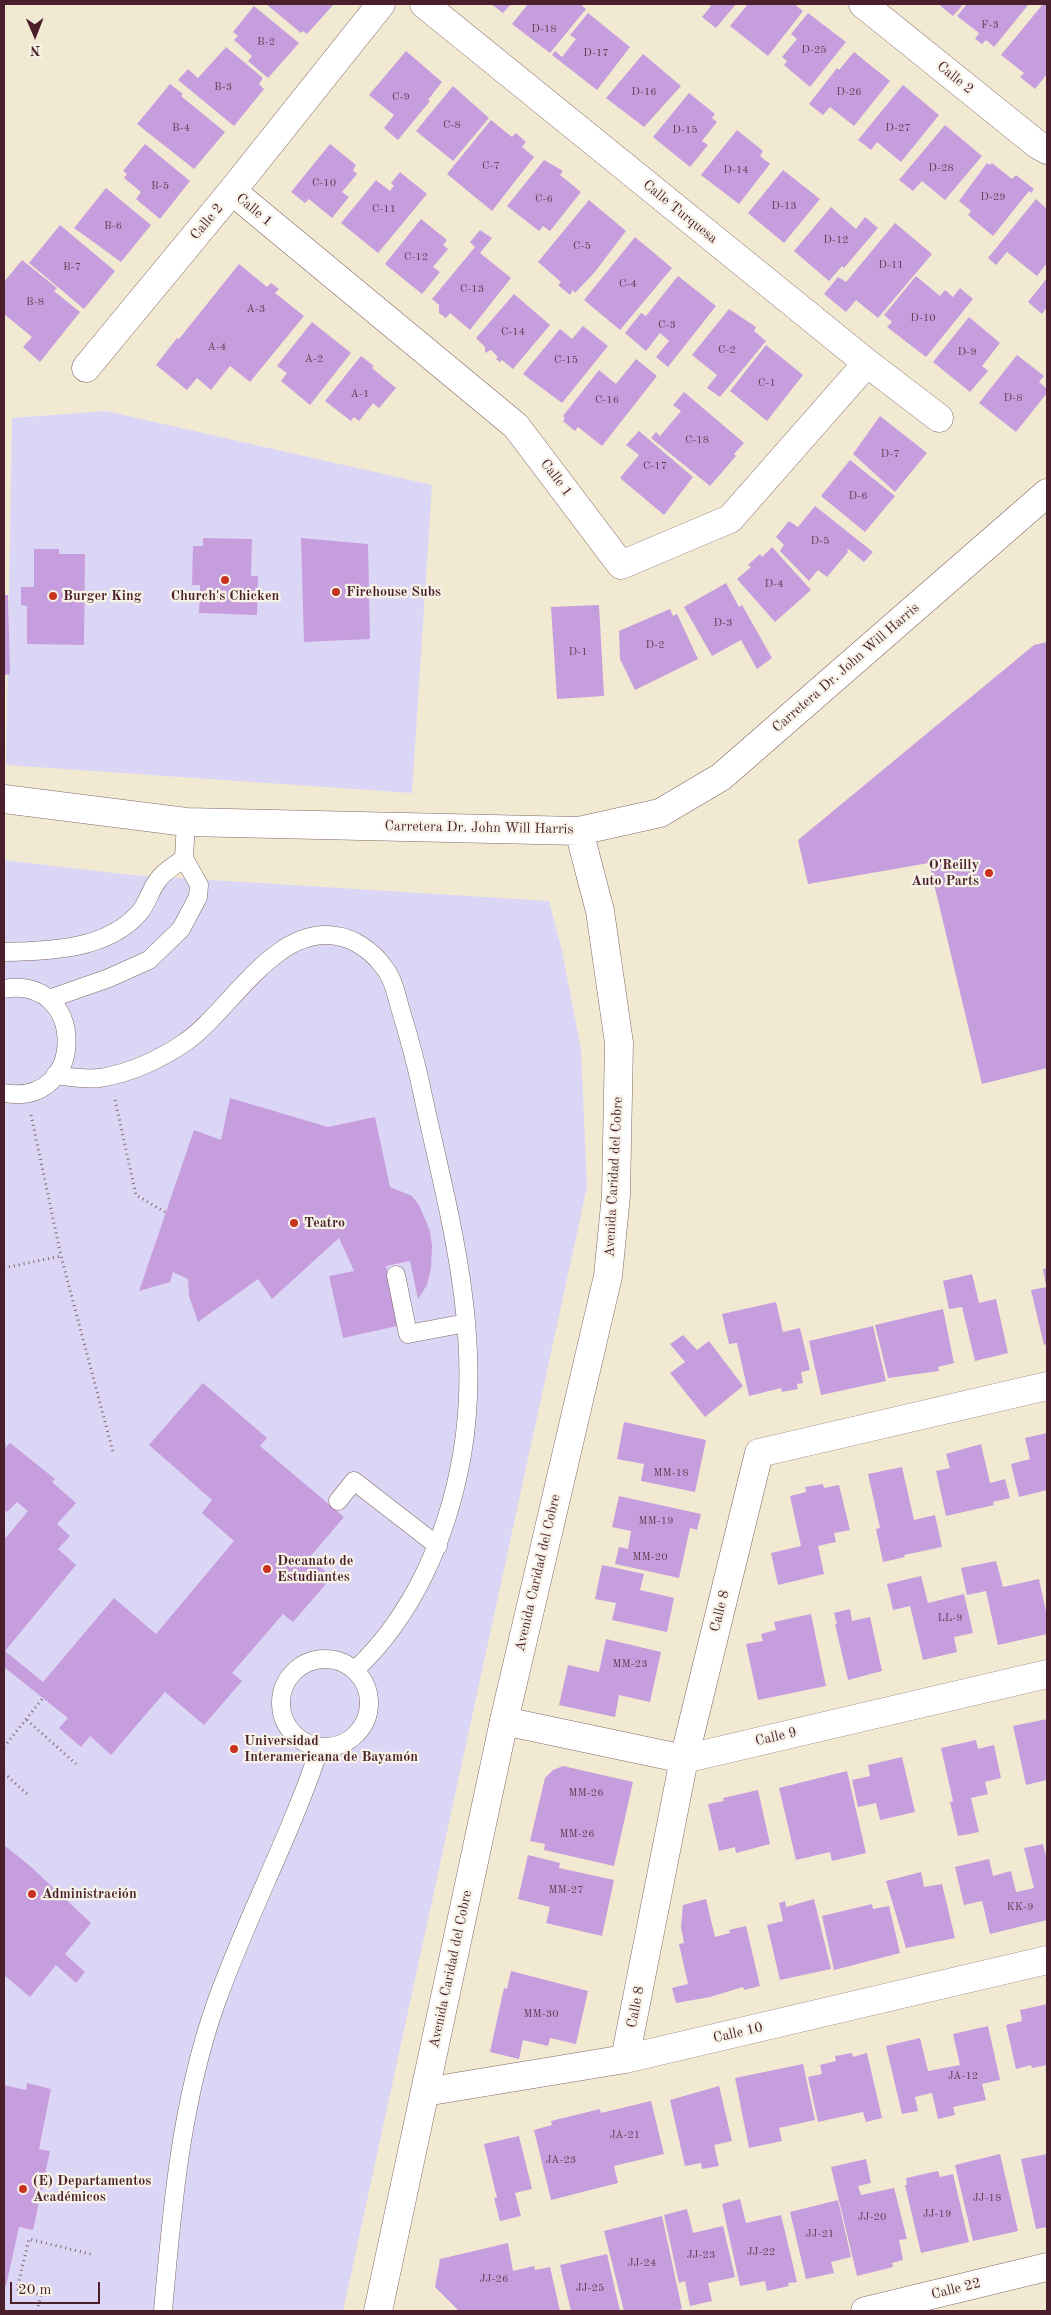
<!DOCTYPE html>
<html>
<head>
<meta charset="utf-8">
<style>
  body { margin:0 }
  #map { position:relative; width:1051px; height:2315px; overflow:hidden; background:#f2e9d2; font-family:"Old Standard TT",serif }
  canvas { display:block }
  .frame { position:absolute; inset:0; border:5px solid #4a1f2b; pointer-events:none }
  .north { position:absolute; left:10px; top:10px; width:50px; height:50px; -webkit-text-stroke:4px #f7f3e8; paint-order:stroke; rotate:179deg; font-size:14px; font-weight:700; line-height:20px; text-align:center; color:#4a1f2b }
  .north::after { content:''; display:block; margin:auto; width:18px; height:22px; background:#4a1f2b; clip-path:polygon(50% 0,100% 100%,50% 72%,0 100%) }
  .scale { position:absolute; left:10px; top:2282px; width:90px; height:22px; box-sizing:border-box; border:2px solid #4a1f2b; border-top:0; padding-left:6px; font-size:15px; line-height:18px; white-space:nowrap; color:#4a1f2b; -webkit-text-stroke:4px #f7f3e8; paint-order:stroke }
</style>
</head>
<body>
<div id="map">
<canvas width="1051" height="2315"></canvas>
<div class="frame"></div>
<div class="north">N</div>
<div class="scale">20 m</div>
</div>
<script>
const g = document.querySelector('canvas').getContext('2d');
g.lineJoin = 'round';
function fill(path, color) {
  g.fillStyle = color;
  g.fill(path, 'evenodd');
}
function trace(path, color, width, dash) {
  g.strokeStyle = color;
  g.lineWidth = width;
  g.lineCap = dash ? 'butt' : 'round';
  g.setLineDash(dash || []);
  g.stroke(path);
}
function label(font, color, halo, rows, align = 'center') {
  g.font = font + ' "Old Standard TT",serif';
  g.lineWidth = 4.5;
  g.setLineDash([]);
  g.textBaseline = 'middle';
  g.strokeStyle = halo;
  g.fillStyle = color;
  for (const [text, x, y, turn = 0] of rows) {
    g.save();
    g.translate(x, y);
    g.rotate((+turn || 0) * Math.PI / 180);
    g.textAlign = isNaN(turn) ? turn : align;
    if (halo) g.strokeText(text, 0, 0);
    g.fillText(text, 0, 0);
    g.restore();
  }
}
fill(new Path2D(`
  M106 411 432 485 412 793 6 765 12 418Z
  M4 860 131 875 549 901 562 951 581 1049 587 1187 343 2311H4Z`), '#dcd6f6');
fill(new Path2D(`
  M266 4H334L307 34 303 31 301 33Z
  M491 4H511L503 13Z
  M528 4H580L586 9 550 53 512 24Z
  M708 4H736L716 28 702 17 711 6Z
  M748 4H794L803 11 768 56 730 26Z
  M938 4H959L962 6 953 16Z
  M967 4H1029L994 47 986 40 982 44 975 39 979 33 957 16Z
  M1043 4H1047V74L1035 89 1020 77 1024 73 1001 55Z
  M254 6 299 43 268 78 248 61 252 56 234 40 238 36 233 32Z
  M588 13 630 47 597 90 552 55 555 51 562 57 576 39 570 35Z
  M808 13 846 42 810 87 784 65 787 61 782 57 797 39 791 34Z
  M226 47 263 78 259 84 264 89 234 126 178 80 188 69 198 78Z
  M406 51 442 82 428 100 430 101 398 140 384 128 394 115 369 95Z
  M854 52 890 81 854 126 830 107 823 115 809 104 837 68 839 70Z
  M643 54 681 86 644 127 606 98Z
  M170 84 183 94 181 96 225 132 194 169 137 124Z
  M903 85 939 115 901 162 877 142 871 150 858 140Z
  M453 86 489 118 453 161 416 131Z
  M689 93 715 114 712 118 717 122 702 141 708 145 690 167 653 137Z
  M491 120 512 137 516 133 526 142 522 147 534 157 492 211 447 174Z
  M945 125 982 156 945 200 922 181 913 191 899 180Z
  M737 130 763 151 760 156 770 164 739 204 701 175Z
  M145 144 190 181 160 219 136 199 141 192 124 178 127 174 123 171Z
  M330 144 356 165 353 170 357 174 342 192 349 197 332 218 309 199 305 203 291 192Z
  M544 160 563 171 560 175 581 192 550 231 543 226 539 231 507 206Z
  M987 163 990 165 992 163 1012 179 1016 175 1034 189 1031 193 1029 191 993 236 968 215 971 211 959 201Z
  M783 170 820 199 784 243 748 213Z
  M400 172 427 194 378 253 341 223 376 180 390 191 394 186 391 183Z
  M106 188 151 225 121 262 74 228Z
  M1036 199 1047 209V263L1037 276 1007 252 996 265 988 258Z
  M589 200 626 231 594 273 575 293 573 290 570 295 558 285 561 282 538 262Z
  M831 207 856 229 865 217 878 228 844 268 842 266 829 281 794 251Z
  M421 219 447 240 443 245 448 249 433 267 440 272 422 294 385 264Z
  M895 223 932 254 878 318 856 300 846 312 824 294 838 277 846 282Z
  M60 225 115 271 84 309 29 263Z
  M480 230 492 238 480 253 511 278 470 330 450 313 446 318 439 313V305L432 299 475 247 470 242Z
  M635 237 672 268 620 330 584 300Z
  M22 260 57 288 54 291 80 312 40 362 23 347 32 337 4 314V282Z
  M239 264 267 287 271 283 279 289 275 293 304 316 250 382 230 366 211 390 197 378 187 390 156 365 177 338 179 339Z
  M678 276 716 306 668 367 656 357 669 341 660 333 646 351 625 333 641 313 646 316Z
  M916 276 940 296 945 290 953 297 960 288 973 299 926 357 887 327 892 322 884 315Z
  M1047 278V307L1042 314 1028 302Z
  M514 294 550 325 513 369 502 360 500 362 496 359 498 357 491 350 485 353V347L476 338Z
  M729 309 756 327 754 331 766 341 720 397 707 388 717 375 692 355Z
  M969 317 1000 343 982 366 988 371 970 392 933 362Z
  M312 322 351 353 310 405 281 381 287 373 277 366Z
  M583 326 608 346 562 403 523 374 560 329 572 339Z
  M766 345 803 375 767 421 730 391Z
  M1017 355 1044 376 1039 382 1047 389V393L1016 432 979 403Z
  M361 356 374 366 372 368 396 388 379 408 373 403 359 421 354 417 351 421 325 401Z
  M636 359 657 376 602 446 578 427 575 431 563 421 565 418 563 416 599 370 616 384Z
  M684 392 744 443 734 454 736 456 710 486 651 438 656 432 660 436 681 411 673 405Z
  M880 416 927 453 895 492 853 454Z
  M639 431 693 477 664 515 620 478 639 455 626 445Z
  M850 460 895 496 865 532 821 496Z
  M815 506 873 552 864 562 847 548 848 552 827 577 818 570 809 581 780 551 784 545 776 537 789 521 798 527Z
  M203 538 252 539 251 576H258L257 615 199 613 200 585H192L193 546H203Z
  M301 538 368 544 370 639 304 642Z
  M772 547 811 590 775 622 737 579 751 567 748 565 760 554 762 557Z
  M34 549H59V554H85L84 645 27 644V606L21 605V587H34Z
  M726 583 739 607 742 605 772 658 757 669 741 640 712 656 684 607Z
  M4 595H8L10 674 4 675Z
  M599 605 604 696 557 699 551 607Z
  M670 609 673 616 677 614 698 659 635 690 620 659 619 631Z
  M1047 642V1068L982 1084 929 863 808 884 798 840 1034 645Z
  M230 1098 328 1127 375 1117 390 1187 412 1196 419 1205 430 1231 432 1246 431 1268 427 1285 418 1299 410 1261 386 1266 397 1326 343 1338 329 1276 354 1271 339 1238 272 1299 258 1279 198 1322 189 1296 188 1279 173 1272 170 1282 139 1291 194 1130 221 1140Z
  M1047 1268V1284L1046 1285 1043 1269Z
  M972 1274 979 1303 996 1299 1008 1353 975 1361 962 1307 949 1309 943 1281Z
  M1047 1287V1344L1044 1345 1031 1290Z
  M776 1302 783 1332 800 1328 810 1370 801 1372 803 1383 797 1384 798 1389 782 1392 781 1388 749 1396 737 1343 729 1344 722 1314Z
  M943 1309 954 1363 938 1367 939 1371 888 1378 875 1325Z
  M873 1326 886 1381 821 1395 809 1341Z
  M683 1335 697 1350 709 1341 743 1386 705 1417 670 1373 685 1362 670 1344Z
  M203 1383 267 1438 260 1446 344 1517 309 1558 332 1577 293 1622 283 1614 232 1673 242 1681 204 1725 165 1692 111 1755 90 1736 81 1747 59 1728 68 1718 4 1667V1540L28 1511 17 1502 7 1512 4 1509V1449L10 1443 55 1479 52 1482 76 1503 57 1524 70 1536 58 1549 76 1565 5 1651 43 1682 114 1598 156 1634 234 1541 202 1513 212 1500 149 1445Z
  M624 1422 706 1440 695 1492 641 1481 644 1464 617 1459Z
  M1047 1433V1490L1019 1497 1011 1464 1030 1459 1025 1438Z
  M981 1444 990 1483 1005 1479 1010 1498 993 1502 994 1505 946 1516 936 1471 950 1468 946 1454Z
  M902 1467 914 1520 935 1515 942 1547 904 1555 905 1557 883 1562 876 1529 880 1528 868 1474Z
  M823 1484 824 1488 839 1485 850 1530 834 1533 836 1542 818 1546 824 1574 778 1585 771 1553 801 1546 790 1496 806 1492 805 1487Z
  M619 1496 701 1514 697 1530 690 1528 679 1578 615 1564 619 1547 628 1549 631 1531 612 1527Z
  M996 1561 1003 1587 1039 1579 1047 1616V1634L998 1645 986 1591 967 1595 961 1568Z
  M602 1565 644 1574 640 1590 674 1598 667 1632 612 1620 616 1603 595 1599Z
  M921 1576 928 1603 964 1594 973 1633 954 1637 957 1652 923 1660 910 1606 893 1610 887 1584Z
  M850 1609 852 1621 870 1617 882 1671 848 1680 835 1624H837L834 1613Z
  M811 1614 826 1686 758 1700 746 1644 763 1641 761 1634 776 1630 774 1622Z
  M606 1639 661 1652 650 1702 619 1695 615 1717 559 1705 568 1665 599 1672Z
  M1047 1719V1780L1026 1785 1013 1726Z
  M976 1740 978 1749 994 1745 1001 1778 985 1782 988 1794 971 1798 979 1832 958 1836 950 1802 953 1801 941 1748Z
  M902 1757 915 1812 880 1820 876 1803 858 1807 852 1780 870 1776 868 1765Z
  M563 1766 633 1782 614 1866 544 1850 545 1844 530 1841 545 1778 553 1770Z
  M847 1771 866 1853 832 1861 830 1852 796 1860 779 1788Z
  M758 1790 770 1844 736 1853 735 1847 719 1851 708 1804 724 1801 723 1798Z
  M1043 1844 1047 1860V1920L990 1934 982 1901 964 1905 955 1867 989 1859 993 1876 1011 1871 1016 1892 1034 1888 1024 1848Z
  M4 1845 30 1866 91 1923 65 1954 85 1972 76 1983 56 1965 30 1997 4 1975Z
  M528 1855 560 1863 559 1868 614 1880 602 1936 546 1923 550 1907 518 1899Z
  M921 1872 924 1887 942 1884 955 1938 906 1948 886 1881Z
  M706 1899 715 1937 730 1933 729 1930 746 1926 760 1986 744 1990 743 1987 710 1997 676 2003 672 1988 688 1984 679 1944 684 1943 681 1927 683 1905Z
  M814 1899 831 1969 780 1980 767 1925 783 1921 779 1903 785 1901 786 1907Z
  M872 1904 873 1909 889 1906 900 1953 834 1970 822 1916Z
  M511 1971 588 1991 576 2044 550 2038 548 2046 523 2040 519 2059 490 2052 504 1988 507 1989Z
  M1047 2004V2065L1032 2068 1031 2065 1016 2069 1006 2025 1022 2021 1020 2010Z
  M988 2026 1000 2080 982 2084 986 2100 953 2107 955 2115 938 2119 932 2093 915 2097 918 2111 902 2114 886 2046 920 2038 928 2071 960 2065 953 2034Z
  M852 2053 853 2057 867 2053 882 2118 866 2122 863 2112 818 2122 808 2077 822 2074 820 2065 836 2061 835 2056Z
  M803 2064 815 2120 779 2128 782 2141 749 2148 735 2078Z
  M27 2083 51 2089 39 2149 50 2151 33 2230 19 2227 6 2286H4V2085L26 2090Z
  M719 2086 732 2141 714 2145 719 2166 702 2169 701 2163 685 2166 670 2100Z
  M651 2101 664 2154 614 2166 618 2183 551 2200 534 2130 552 2125 551 2121 600 2109 601 2113Z
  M519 2136 532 2189 515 2193 521 2216 500 2221 494 2198H497L484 2144Z
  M1000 2154 1018 2231 973 2241 955 2165Z
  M1047 2154V2227L1036 2229 1021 2159Z
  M866 2159 871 2183 858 2186 861 2195 894 2188 907 2239 899 2240 903 2260 892 2263 893 2267 857 2276 831 2167Z
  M938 2171 940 2177 953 2174 969 2242 921 2253 905 2185H907L906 2178Z
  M740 2199 746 2223 781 2215 797 2282 788 2283 789 2286 767 2291 765 2281 740 2286 722 2204Z
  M838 2200 851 2257 831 2262 834 2273 806 2279 790 2212Z
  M687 2209 693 2233 723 2226 735 2277 708 2283 712 2301 690 2306 685 2281 679 2283 664 2215Z
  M662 2216 682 2309 673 2311H624L604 2231Z
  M508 2243 513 2271 534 2266 535 2270 550 2267 560 2311H459L435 2287 440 2259Z
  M607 2254 620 2311H571L560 2265Z`), '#c79edd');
const service = new Path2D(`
  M4 952C49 951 107 950 139 913 148 903 150 890 158 880 164 871 176 865 184 858
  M4 989C87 974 88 1108 4 1093
  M49 999 109 978 149 960 181 929 198 897 199 885 184 858 186 822
  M55 1075C69 1077 86 1080 100 1078 129 1073 159 1060 184 1043 229 1013 274 925 336 936 354 938 373 952 383 966 393 978 396 993 400 1008 409 1037 417 1066 423 1096 449 1215 483 1332 462 1455 448 1534 415 1614 355 1670
  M396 1275 408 1334 466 1323
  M338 1501 354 1481 438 1546
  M281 1703a44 44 0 1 1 88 0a44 44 0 1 1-88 0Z
  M163 2311C172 2207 181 2102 216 2003 247 1916 291 1835 320 1747`);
const minor = new Path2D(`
  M424 4 867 363 939 418
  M863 4 1038 145 1047 150
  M232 191 516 426 621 565 730 519 867 363
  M86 368 232 191 381 4
  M504 1721 684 1759 1047 1674
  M625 2059 684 1759 759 1453 1047 1386
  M425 2092 625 2059 1047 1960
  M865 2311 1047 2267`);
const tertiary = new Path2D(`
  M4 799 186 822 579 831 660 813 721 777 1047 493
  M378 2311 504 1721 608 1276 616 1195 619 1043 600 911 579 831`);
trace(service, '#856665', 19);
trace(minor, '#856665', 29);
trace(tertiary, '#856665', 29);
trace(new Path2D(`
  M115 1100 136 1195 165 1212
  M31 1115 61 1256 113 1452
  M4 1268 61 1256
  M4 1445 6 1447
  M27 1720 76 1764
  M4 1747 42 1699
  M4 1773 27 1794
  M37 2311 41 2295 17 2289 29 2239 94 2255`), '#856665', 3, [1, 4]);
trace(service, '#fff', 18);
trace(minor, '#fff', 28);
trace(tertiary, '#fff', 28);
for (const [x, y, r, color] of [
  [225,580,5,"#c8321e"],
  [336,592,5,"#c8321e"],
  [53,596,5,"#c8321e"],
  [989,873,5,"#c8321e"],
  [294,1223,5,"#c8321e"],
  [267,1569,5,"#c8321e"],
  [234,1749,5,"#c8321e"],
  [32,1894,5,"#c8321e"],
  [23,2189,5,"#c8321e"]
]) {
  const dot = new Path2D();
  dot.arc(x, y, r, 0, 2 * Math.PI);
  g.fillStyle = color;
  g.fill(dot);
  trace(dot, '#f7f3e8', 2);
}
label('11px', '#693f58', null, [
  ["F-3",990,25],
  ["D-18",544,29],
  ["B-2",266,42],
  ["D-25",814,50],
  ["D-17",596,53],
  ["B-3",223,87],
  ["D-16",644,92],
  ["D-26",849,92],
  ["C-9",401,97],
  ["C-8",452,125],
  ["B-4",181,128],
  ["D-27",898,128],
  ["D-15",685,130],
  ["C-7",491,166],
  ["D-28",941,168],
  ["D-14",736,170],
  ["C-10",324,183],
  ["B-5",160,186],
  ["D-29",993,197],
  ["C-6",544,199],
  ["D-13",784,206],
  ["C-11",384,209],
  ["B-6",113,226],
  ["D-12",836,240],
  ["C-5",582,246],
  ["C-12",416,257],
  ["D-11",891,265],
  ["B-7",72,267],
  ["C-4",628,284],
  ["C-13",472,289],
  ["B-8",35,302],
  ["A-3",256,309],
  ["D-10",923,318],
  ["C-3",667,325],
  ["C-14",513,332],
  ["A-4",217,347],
  ["C-2",727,350],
  ["D-9",967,352],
  ["A-2",314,359],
  ["C-15",566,360],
  ["C-1",767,383],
  ["A-1",360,394],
  ["D-8",1013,398],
  ["C-16",607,400],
  ["C-18",697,440],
  ["D-7",890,454],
  ["C-17",655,466],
  ["D-6",858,496],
  ["D-5",820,541],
  ["D-4",774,584],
  ["D-3",723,623],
  ["D-2",655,645],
  ["D-1",578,652],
  ["MM-18",671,1473],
  ["MM-19",656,1521],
  ["MM-20",650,1557],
  ["LL-9",950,1618],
  ["MM-23",630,1664],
  ["MM-26",586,1793],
  ["MM-26",577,1834],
  ["MM-27",566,1890],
  ["KK-9",1020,1907],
  ["MM-30",541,2014],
  ["JA-12",963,2076],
  ["JA-21",625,2135],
  ["JA-23",561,2160],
  ["JJ-18",987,2198],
  ["JJ-19",937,2214],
  ["JJ-20",872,2217],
  ["JJ-21",820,2234],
  ["JJ-22",761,2252],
  ["JJ-23",701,2255],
  ["JJ-24",642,2263],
  ["JJ-26",494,2279],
  ["JJ-25",590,2288]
]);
label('14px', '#4a1f2b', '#f7f3e8', [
  ["Calle 2",955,78,39],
  ["Calle 1",254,210,40],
  ["Calle Turquesa",680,212,39],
  ["Calle 2",207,222,-50],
  ["Calle 1",556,478,53],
  ["Carretera Dr. John Will Harris",846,668,-41],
  ["Carretera Dr. John Will Harris",479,828,1],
  ["Avenida Caridad del Cobre",614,1177,-87],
  ["Avenida Caridad del Cobre",538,1573,-77],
  ["Calle 8",720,1611,-76],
  ["Calle 9",776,1737,-13],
  ["Avenida Caridad del Cobre",451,1969,-78],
  ["Calle 8",636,2007,-79],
  ["Calle 10",738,2033,-13],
  ["Calle 22",956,2289,-14]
]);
label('bold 14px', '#4a1f2b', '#f7f3e8', [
  ["Firehouse Subs",346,592],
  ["Burger King",63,596],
  ["Church's Chicken",225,596,"center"],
  ["O'Reilly",979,865,"right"],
  ["Auto Parts",979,881,"right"],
  ["Teatro",304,1223],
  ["Decanato de",277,1561],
  ["Estudiantes",277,1577],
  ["Universidad",244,1741],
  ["Interamericana de Bayamón",244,1757],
  ["Administración",42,1894],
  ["(E) Departamentos",33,2181],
  ["Académicos",33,2197]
], 'left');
</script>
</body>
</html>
